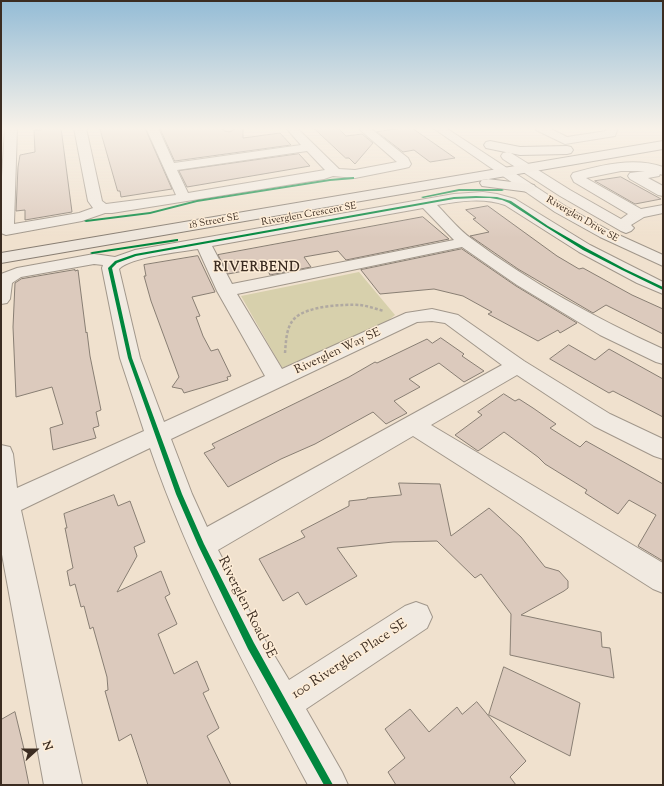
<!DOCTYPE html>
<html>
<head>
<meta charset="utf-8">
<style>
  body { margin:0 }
  #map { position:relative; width:664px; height:786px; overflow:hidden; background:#f0e1ce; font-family:"Sorts Mill Goudy",serif }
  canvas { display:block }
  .frame { position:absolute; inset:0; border:2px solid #3b2c21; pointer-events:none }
  .north { position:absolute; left:16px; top:730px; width:40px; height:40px; -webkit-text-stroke:3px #feedd7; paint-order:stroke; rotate:69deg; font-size:11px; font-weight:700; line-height:16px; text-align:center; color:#3b2c21 }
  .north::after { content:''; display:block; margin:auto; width:14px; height:18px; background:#3b2c21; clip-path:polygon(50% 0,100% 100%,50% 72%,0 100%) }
</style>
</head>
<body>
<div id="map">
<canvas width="664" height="786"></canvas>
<div class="frame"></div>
<div class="north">N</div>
</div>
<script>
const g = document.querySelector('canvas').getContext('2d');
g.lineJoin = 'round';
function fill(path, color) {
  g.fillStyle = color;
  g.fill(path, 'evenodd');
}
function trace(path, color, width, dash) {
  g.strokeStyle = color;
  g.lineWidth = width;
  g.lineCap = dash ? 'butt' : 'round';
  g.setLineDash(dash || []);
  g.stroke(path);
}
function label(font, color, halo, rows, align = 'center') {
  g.font = font + ' "Sorts Mill Goudy",serif';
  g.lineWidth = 3;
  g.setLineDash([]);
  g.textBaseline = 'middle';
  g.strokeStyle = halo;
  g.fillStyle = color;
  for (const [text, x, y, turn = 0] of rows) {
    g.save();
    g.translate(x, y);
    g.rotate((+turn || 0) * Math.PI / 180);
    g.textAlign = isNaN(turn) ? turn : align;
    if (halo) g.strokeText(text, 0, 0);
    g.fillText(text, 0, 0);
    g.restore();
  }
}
fill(new Path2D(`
  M359 272 395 315 385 323 282 368 241 296Z`), '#d7d0ac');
const building = new Path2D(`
  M41 128H61L72 212 25 220V210L16 211 18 167 20 155 35 152 34 130H41Z
  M100 128H145L172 189 121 197 120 191H118Z
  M160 128H222L224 131 230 132 236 128H243V138L280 133 291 145 175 161Z
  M314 128H338L346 136 362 134 373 143 355 164 349 158H346Z
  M402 128H412L455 158 430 162 414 150 403 152 377 132Z
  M299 154 310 166 187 187 179 171Z
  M621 177 661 199 635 204 595 181Z
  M488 206 557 256 579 269 583 268 632 295 663 309V334L606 305 593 313 518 269 473 238 470 236 489 232 473 219 476 218 466 210Z
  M423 217 449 239 346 260 338 251 304 257 311 267 270 275 266 267 228 274 218 255Z
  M462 249 516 286 577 323 560 333 558 330 538 341 488 314 492 312 463 296 434 289 380 294 361 270Z
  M198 256 215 292 192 297 200 316 196 317 203 336 211 351 218 349 231 376 227 377 228 380 184 393 182 389 172 387 179 377 151 301 144 276H146L144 265Z
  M75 270V271L78 270 86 333 87 332 90 356 101 410 96 412 99 426 93 428 96 438 53 450 50 428 63 424 52 387 16 397 13 327 15 283 21 279Z
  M441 338 464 354 462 356 484 371 464 382 439 363 409 379 420 387 394 401 407 413 386 424 373 412 315 444 281 459 228 487 204 453 215 448 212 444 349 377 375 362 377 363 427 339 432 343Z
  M569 345 595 360 609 349 663 379V417L613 391 609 393 550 359Z
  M504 394 515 401 519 399 533 408 556 424 550 428 580 447 586 441 663 484V561L638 546 656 515 629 500 618 514 585 493 587 490 545 464 538 457 504 432 478 451 455 435 482 415 478 412Z
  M399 483 440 484 451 536 489 508 521 537 545 567 559 571 568 581V588L564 591 521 615 601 632 602 647 610 648 614 678 510 655 511 614 481 574 475 578 437 541 393 542 337 548 357 576 306 605 298 592 283 601 259 559 305 537 301 531 349 506V501L367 499V498L401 495Z
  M114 495 118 506 130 501 145 542 134 547 137 556 117 592 161 571 170 594 165 597 177 624 158 634 174 674 197 661 209 690 203 693 219 728 207 736 231 785H148L131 734 119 741 105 691 108 690 107 677 93 627 90 629 84 606 81 607 75 584 70 586 67 571 73 568 65 528H67L64 514Z
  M504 667 580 703 570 756 489 715Z
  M477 702 526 761 510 777 516 785H396L388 772 405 758 385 729 410 709 429 732 457 707 462 714Z
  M15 712 24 749 22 750 29 785H1V720Z`);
fill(building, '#dccabd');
trace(building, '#887e73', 1);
const minor = new Path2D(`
  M5 128H17L14 224 79 213 93 208 88 201 74 128H86L102 201 106 204 176 195 146 128H158L174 163 301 145 286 128H297L339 169 355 170 397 162 358 128H370L408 158 411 164 409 167 405 168 355 178 333 176 324 179 112 213H105L82 221 6 235 1 233V192ZM307 151 325 170 188 193 177 170Z
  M223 128H235L230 131 224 130Z
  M433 128H446L565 206 610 231 663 255V266L600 237 555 212Z
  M535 128H549L567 137 606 131V128H618L615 136 565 144 536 130Z
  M507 152 511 153 570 190 621 219 628 214 574 182 571 176 573 173C602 165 634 157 663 167V175L660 174 659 176 648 178 663 186V196L658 195 630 179 628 176 630 173 645 171H621L586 178 641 209 663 205V213L644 217 631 225 634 228 631 231 626 233 621 231 560 196 503 159 501 156 503 153Z
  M483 192 497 194 515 199 590 245 663 282V294L637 283 579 252 505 205C484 197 458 201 437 205 448 216 459 230 472 239 531 283 597 319 663 349V364L656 362 600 335 517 285 462 247 237 294 282 369 406 313 432 309 458 315 524 361 610 414 663 439V459L654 456 594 426 517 375 431 425 663 563V593L653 589 413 436 218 550 262 635 289 680 405 606 416 602 427 606 432 617 427 628 306 709 342 772 348 785H308C249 675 191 567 150 448L21 510 82 785H44L1 549V445L10 447 13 454 17 488 144 431 120 358 102 268 103 265 94 264 21 277 12 283 10 299 7 303 1 304V274L17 268 94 254 115 257 135 250 454 194ZM423 208 454 240 232 284 212 246ZM198 249 217 291 265 376 164 422 140 358 119 269C131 257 179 252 198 249ZM432 321 445 323 502 365 207 527 192 494 171 439 417 322Z`);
const major = new Path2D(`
  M490 141 520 147 567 146 571 147 573 150 571 153 567 154 520 155 486 148 484 145 486 142Z
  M663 141V149L1 263V253Z
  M487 179 529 184 534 185 536 188 534 191 529 192 482 186 480 183 482 180Z`);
trace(minor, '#a1978b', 2);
trace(major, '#887e73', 2);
trace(new Path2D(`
  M285 353C286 342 286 326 295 318 307 306 344 304 360 305 368 306 376 309 384 311`), '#b0a9a1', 2.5, [3, 2]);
fill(minor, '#f1eae1');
fill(major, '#eee6dc');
fill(new Path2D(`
  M353 177H354V179L330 181 197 202 150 214 86 222 84 221 86 220 150 212 197 200 330 179Z
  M459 189H502L504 190 502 191H459L423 198 421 197Z
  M476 196 497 197 511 201 548 226 586 248 625 269 663 287V290L622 270 583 250 546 227 509 203 502 200 490 198H476L454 199 136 256 117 263 112 268 132 358 182 494 204 544 254 643 333 785H324L248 649 198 545 176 494 128 358 108 268 115 261 135 254 454 197Z
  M177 239H178V241L92 254 90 253 92 252Z`), '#00873e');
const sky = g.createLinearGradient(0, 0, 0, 238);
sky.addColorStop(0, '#94bcd6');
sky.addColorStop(0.54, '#f8f2e9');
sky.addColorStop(1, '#f8f2e900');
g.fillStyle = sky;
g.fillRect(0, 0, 664, 238);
label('10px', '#3b2c21', '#feedd7', [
  ["Riverglen Crescent SE",309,215,-10],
  ["Riverglen Drive SE",582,220,30],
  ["18 Street SE",214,222,-10]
]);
label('12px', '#3b2c21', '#feedd7', [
  ["Riverglen Way SE",338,352,-25]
]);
g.letterSpacing = '1px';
label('bold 13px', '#3b2c21', '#feedd7', [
  ["RIVERBEND",257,269]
]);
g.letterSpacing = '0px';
label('14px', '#3b2c21', '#feedd7', [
  ["Riverglen Road SE",246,608,63],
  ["100 Riverglen Place SE",350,660,-33]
]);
</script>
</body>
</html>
